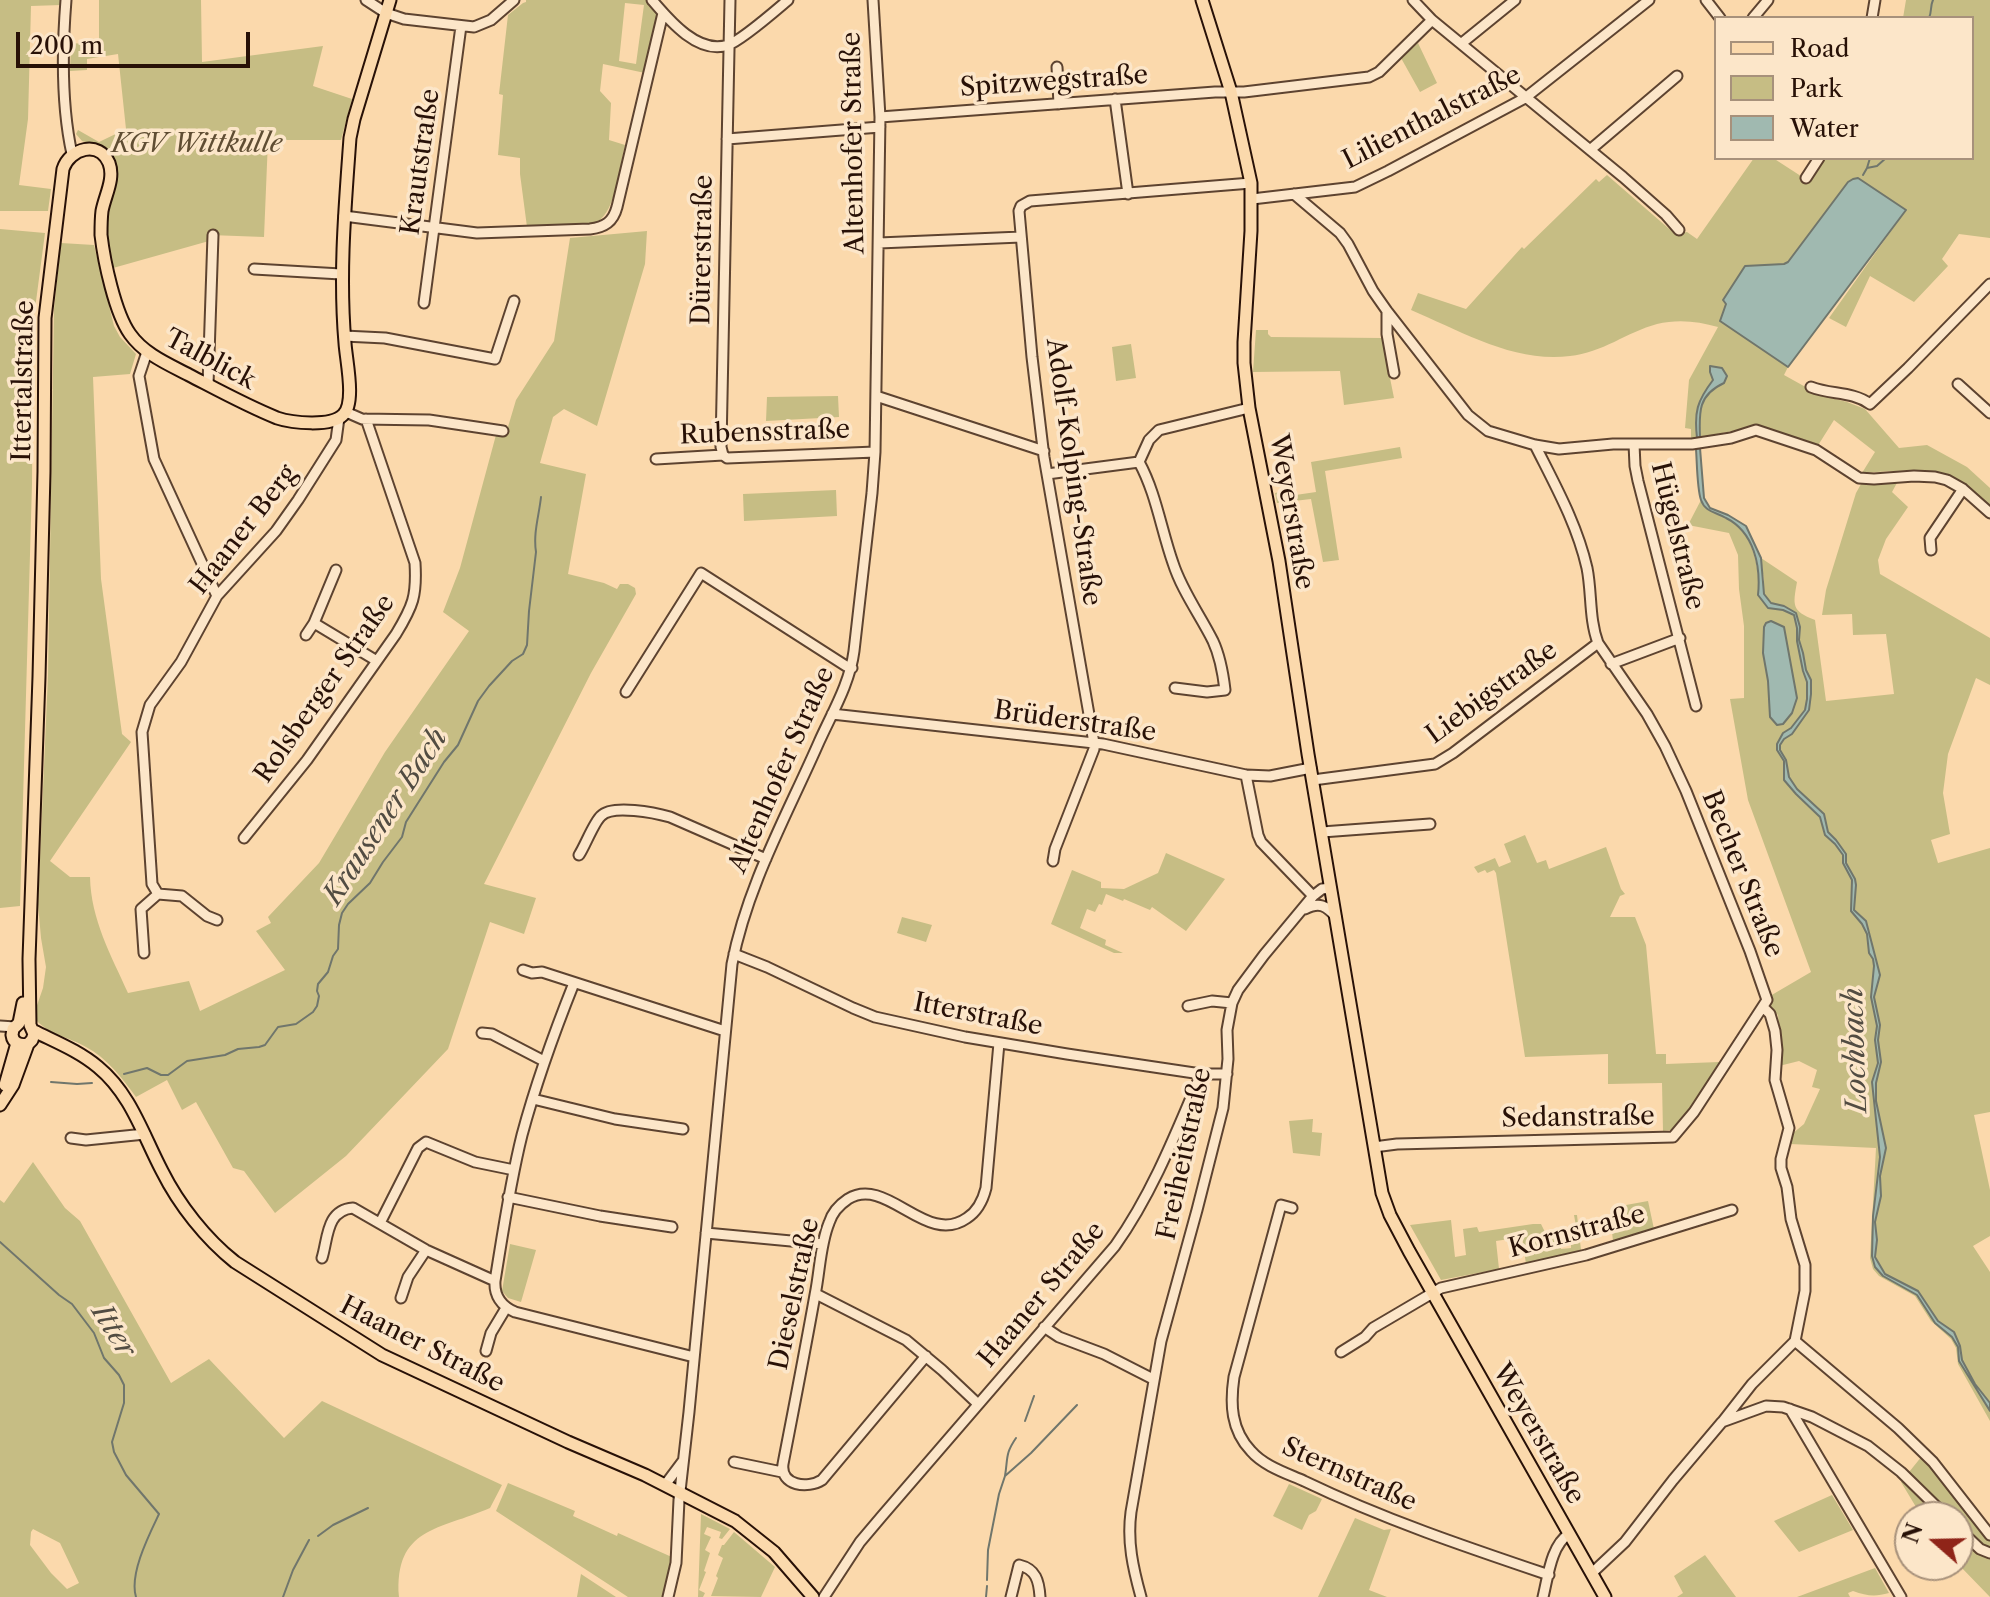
<!DOCTYPE html>
<html>
<head>
<meta charset="utf-8">
<style>
  body { margin:0 }
  #map { position:relative; width:1990px; height:1597px; overflow:hidden; background:#fbd9ac; font-family:"Libre Caslon Text",serif }
  canvas { display:block }
  .legend { position:absolute; left:1714px; top:16px; width:260px; height:144px; box-sizing:border-box; background:#fce6c9; border:2px solid #a7917b; margin:0; padding:10px 14px; list-style:none; font-size:24px; color:#281107 }
  .legend li { display:flex; align-items:center; gap:16px; height:40px }
  .legend b { width:40px; border:2px solid #a7917b }
  .north { position:absolute; left:1894px; top:1501px; width:80px; height:80px; box-sizing:border-box; background:#fce6c9; border:2px solid #a7917b; border-radius:50%; rotate:290deg; font-size:22px; font-weight:700; line-height:32px; text-align:center; color:#281107 }
  .north::after { content:''; display:block; margin:auto; width:28px; height:36px; background:#8f2418; clip-path:polygon(50% 0,100% 100%,50% 72%,0 100%) }
  .scale { position:absolute; left:16px; top:32px; width:234px; height:36px; box-sizing:border-box; border:4px solid #281107; border-top:0; padding-left:10px; font-size:24px; line-height:28px; white-space:nowrap; color:#281107; -webkit-text-stroke:6px #fce6c9; paint-order:stroke }
</style>
</head>
<body>
<div id="map">
<canvas width="1990" height="1597"></canvas>
<ul class="legend">
<li><b style="height:10px;background:#fbd9ac"></b>Road</li>
<li><b style="height:22px;background:#c6bd84"></b>Park</li>
<li><b style="height:22px;background:#a0b9b0"></b>Water</li>
</ul>
<div class="north">N</div>
<div class="scale">200 m</div>
</div>
<script>
const g = document.querySelector('canvas').getContext('2d');
g.lineJoin = 'round';
function fill(path, color) {
  g.fillStyle = color;
  g.fill(path, 'evenodd');
}
function trace(path, color, width, dash) {
  g.strokeStyle = color;
  g.lineWidth = width;
  g.lineCap = dash ? 'butt' : 'round';
  g.setLineDash(dash || []);
  g.stroke(path);
}
function label(font, color, halo, rows, align = 'center') {
  g.font = font + ' "Libre Caslon Text",serif';
  g.lineWidth = 7;
  g.setLineDash([]);
  g.textBaseline = 'middle';
  g.strokeStyle = halo;
  g.fillStyle = color;
  for (const [text, x, y, turn = 0] of rows) {
    g.save();
    g.translate(x, y);
    g.rotate((+turn || 0) * Math.PI / 180);
    g.textAlign = isNaN(turn) ? turn : align;
    if (halo) g.strokeText(text, 0, 0);
    g.fillText(text, 0, 0);
    g.restore();
  }
}
fill(new Path2D(`
  M0 0H62L61 5 31 6 28 119 19 185 51 189 48 211H0Z
  M99 0H201L202 62 323 46 313 86 352 99 341 140H268L264 237 210 235 209 241 113 268 107 239V219L117 170 114 157 101 147 82 141 76 134 78 130 99 142 126 129 118 54 87 59V70L70 71 71 43 99 45Z
  M526 0H648L658 11 645 73 603 64 600 91 611 103 609 140 625 145C620 165 616 211 597 222 585 229 543 227 527 227L520 174V158L498 155 503 95 499 94 508 15 523 3 526 2ZM625 3 644 5 636 64 619 61Z
  M1906 0H1990V238L1959 234 1942 259 1948 266 1914 302 1870 276 1846 327 1829 318 1906 210 1853 179 1848 183 1788 262 1784 264 1745 266 1726 304 1720 321 1788 367 1784 375 1820 395 1847 402 1865 409 1899 448 1927 445 1967 467 1990 488V507C1981 499 1972 488 1961 483 1930 466 1896 471 1862 473L1875 452 1834 420 1817 447 1759 426 1691 439V429L1685 428 1689 380 1718 327C1698 321 1677 319 1657 324 1627 332 1602 353 1570 356 1513 363 1461 331 1411 310L1418 293 1466 309 1522 247 1524 249 1596 179 1599 182 1607 175 1675 234 1687 232 1697 239 1754 158H1773L1807 180 1821 158H1972V18H1903Z
  M1418 43 1437 83 1420 92 1401 58Z
  M0 229 45 233 33 324 32 484 20 906 0 908Z
  M647 231 645 264 597 426 564 409 553 417 540 463 586 474 568 574 604 583 617 589 620 584H628L635 588 636 594 591 673 484 884 536 898 524 934 490 922 448 1049 346 1156 275 1213 244 1171 233 1168 196 1102 182 1110 167 1080 136 1097C122 1078 107 1058 86 1047 69 1037 50 1035 36 1020L35 1011 43 988 46 967 41 938 38 904 48 675 54 309 61 243 94 245 114 326 120 337 136 354 130 374 93 377 101 579 122 734 131 742 50 861 70 877H90C91 920 111 955 128 993L189 981 200 1011 285 970 256 931 271 923 268 917 319 863 385 752 469 631 443 612 460 568 496 435 505 437 516 400 554 341 570 238Z
  M1256 330H1268V334L1271 337 1382 338 1394 398 1344 405 1340 371 1253 372Z
  M1131 344 1136 378 1116 381 1112 347Z
  M838 396 839 417 766 421 767 397Z
  M1400 447 1402 458 1325 471 1339 560 1323 562 1311 499 1277 503 1275 493 1280 492 1282 497 1316 492 1311 462Z
  M1898 481 1892 492 1908 507 1886 539 1878 560 1880 574 1990 638V685L1976 678 1948 754 1943 793 1950 834 1931 840 1938 863 1990 848V1112L1974 1115 1990 1190V1236L1973 1246 1990 1272V1421L1958 1364 1956 1348 1951 1339 1931 1321 1915 1296 1879 1276 1873 1269 1870 1258 1876 1148 1790 1144 1792 1134 1804 1124 1820 1089 1812 1087 1817 1070 1799 1061 1779 1066 1780 1047 1778 1015 1767 1005 1770 996 1811 972 1748 800 1730 699 1744 698V626L1739 589 1738 555 1729 533 1688 525 1701 500C1710 514 1712 510 1726 517 1750 530 1756 556 1759 581H1764L1761 558 1797 582C1793 605 1791 611 1815 620L1826 701 1894 694 1886 634 1853 635 1852 614 1822 615 1826 590 1856 493 1861 484ZM1763 633 1794 684 1797 698 1768 681 1763 653Z
  M836 490 837 516 744 521 743 494Z
  M1525 835 1537 863 1546 860 1549 869 1606 847 1621 889 1625 894 1620 896 1610 917H1635L1646 945 1656 1054H1666V1064L1720 1062 1680 1122 1671 1130 1663 1131 1662 1083 1608 1084V1054L1525 1057 1496 873 1494 870 1487 873 1485 870 1478 873 1474 867 1495 858 1499 867 1511 862 1504 844Z
  M1166 853 1225 879 1186 931 1152 907 1150 910 1124 899 1123 901 1106 894 1102 905 1099 904 1095 912 1087 909 1080 928 1106 940 1105 945 1123 953H1114L1051 924 1072 870 1101 882V888L1124 889 1158 873Z
  M902 917 932 925 926 942 897 933Z
  M1313 1119 1312 1132 1322 1133 1320 1156 1293 1153 1289 1121Z
  M33 1162 65 1208 80 1221 171 1383 209 1359 284 1438 322 1401 502 1485 490 1508C440 1530 394 1527 399 1597H0V1200L4 1203ZM33 1529 60 1543 79 1583 67 1589 51 1573 30 1545 31 1532Z
  M1648 1201 1654 1229 1613 1241 1612 1232 1628 1230 1626 1205Z
  M1574 1215H1577L1581 1250 1526 1264 1522 1237 1496 1241 1499 1269 1441 1280 1410 1225 1451 1220 1455 1257 1466 1255 1463 1229 1477 1227 1479 1232 1533 1224H1541L1546 1234H1549L1550 1239 1556 1238 1557 1241 1565 1240 1566 1242 1560 1244 1561 1249 1571 1248V1245L1579 1243Z
  M510 1244 536 1250 521 1302 508 1298 502 1291Z
  M1922 1456 1990 1528V1597L1958 1564V1517H1922L1901 1482Z
  M508 1483 575 1511 573 1516 617 1536 618 1533 674 1558 665 1597H628L496 1511Z
  M1289 1484 1322 1499 1316 1511 1309 1515 1302 1530 1273 1516Z
  M1832 1495 1853 1530 1799 1552 1774 1521Z
  M701 1514 730 1529 722 1539 719 1538 721 1532 707 1527 704 1534 711 1537 705 1550 710 1553 704 1571 706 1572 699 1590 705 1593 703 1597H698Z
  M1355 1518 1384 1530 1391 1529 1369 1590 1387 1597H1318Z
  M734 1532 775 1567 761 1597 711 1596 718 1578 716 1576 723 1558 718 1555 722 1545H724Z
  M1705 1555 1736 1597H1677L1683 1593 1674 1576Z
  M1875 1568 1889 1593C1875 1597 1867 1596 1853 1591L1848 1593 1850 1597H1797Z
  M581 1574 616 1597H577Z`), '#c6bd84');
const water = new Path2D(`
  M1858 178 1906 210 1788 367 1720 321 1726 304 1723 300 1745 266 1784 264 1788 262 1848 182 1853 179Z
  M1710 366 1722 368 1727 376 1724 383C1698 395 1699 412 1700 437L1697 438C1694 412 1697 401 1713 380L1710 372Z
  M1700 448 1704 498 1710 508 1728 515 1746 526 1761 558 1764 594 1771 603 1784 606 1796 613 1800 627 1799 640 1803 653 1806 670 1811 680V694L1809 710 1792 734 1784 739 1780 745V750L1786 760 1789 777 1797 789 1824 814 1828 832 1836 840 1846 854V863L1855 879 1856 885 1854 910 1866 921 1880 975 1874 997 1880 1025 1878 1040 1881 1062 1876 1083V1101L1886 1148 1880 1176 1881 1196 1875 1222 1877 1240 1875 1257 1885 1274 1918 1291 1938 1321 1954 1332 1960 1346 1962 1360 1975 1384 1990 1403V1411L1959 1361 1958 1347 1952 1337 1935 1323 1917 1295 1883 1276 1875 1267 1872 1256 1873 1216 1880 1157 1872 1082 1878 1063 1875 1040 1877 1026 1871 997 1874 966 1873 959 1869 953 1867 934 1862 924 1851 911 1852 880 1843 863V855L1835 844 1825 835 1820 817 1796 794 1784 780V761L1777 750V744L1783 733 1791 728 1805 710 1807 699V682L1803 671 1797 641V628L1794 615 1783 610 1768 608 1758 595C1761 566 1754 532 1726 518 1716 512 1705 512 1701 500 1697 489 1697 462 1696 449Z
  M1771 621 1784 627 1797 698 1792 713 1783 724 1777 725 1770 717 1768 681 1763 653 1764 627 1766 623Z`);
fill(water, '#a0b9b0');
trace(water, '#70766c', 2);
trace(new Path2D(`
  M1929 18C1932 12 1930 6 1933 0
  M1867 168 1877 166 1886 158
  M1863 175 1867 168 1870 158
  M124 1074 147 1068 161 1075H168L187 1061 225 1055 238 1049 259 1047 265 1045 278 1027 296 1024 313 1012 317 1006 319 996 317 991 318 984 328 972 333 956 338 949 339 925 342 913 348 904 370 883 383 862 402 837 406 822 418 803 444 762 458 745 478 701 489 686 512 661 523 654 527 645 529 611 536 552C533 533 539 516 541 497
  M51 1082 77 1084 92 1083
  M0 1242 59 1295 72 1304 94 1333 104 1358 119 1375 124 1385V1403L112 1442 114 1452 126 1475 159 1514C149 1535 129 1574 136 1597
  M1025 1421 1034 1396
  M1005 1476C1008 1458 1005 1454 1016 1438
  M318 1536 333 1525 368 1508
  M987 1580 988 1550 999 1494 1005 1476 1031 1453 1077 1405
  M283 1597 293 1570 309 1540
  M986 1597 987 1586`), '#70766c', 2);
const minor = new Path2D(`
  M66 0C62 50 61 104 72 154
  M366 0 386 13 404 19 474 27 491 20 514 0
  M652 0C669 20 698 55 728 45 742 40 775 11 788 0
  M1413 0 1432 20 1623 177 1666 215 1679 230
  M1706 0 1720 18
  M1753 18 1768 0
  M1872 18 1875 0
  M1462 43 1515 0
  M1057 67 1059 104
  M1115 99 1128 194
  M880 117 1215 92H1244L1369 77 1379 72 1432 20
  M727 139 880 127
  M1590 150 1677 76
  M1806 178 1819 158
  M1294 194 1340 233 1348 244 1373 291 1387 311 1468 415 1488 431 1535 445 1559 449 1613 444H1692L1731 438 1756 430 1816 450 1859 478 1874 479 1914 476 1935 477 1947 480 1963 489 1990 513
  M1252 199 1355 187 1388 171 1525 98 1649 0
  M344 216 477 233 590 229C605 227 613 222 617 207L663 13
  M879 243 1021 237
  M254 269 341 274
  M424 303 461 26
  M1387 311V334L1394 373
  M344 336 385 338 495 359 514 301
  M147 352 139 376 154 459 217 596
  M1958 384 1990 413
  M208 385 213 235
  M1811 387C1831 395 1852 391 1870 404L1908 368 1990 284
  M876 396 1044 451
  M346 412 362 419 429 420 503 431
  M1634 444 1635 466 1638 481 1696 706
  M723 455 721 447 730 0
  M656 459 723 455 727 458 875 452
  M1139 462C1156 493 1161 529 1173 563 1182 591 1200 615 1213 641 1220 656 1223 673 1225 690L1207 692 1175 688
  M1047 474 1139 462 1149 440 1159 430 1249 408
  M1931 550 1930 538 1963 489
  M336 570 314 623 377 661
  M306 635 314 623
  M1611 664 1680 638
  M626 692 701 573 846 666 852 668
  M832 714 1103 744 1246 775 1270 776 1311 768
  M1246 775 1258 835 1261 842 1313 896
  M1313 780 1435 764 1453 753 1598 643
  M1322 832 1430 824
  M244 838 307 760 396 634C413 606 417 596 415 563L366 419
  M579 855C585 846 594 822 601 816 612 804 656 813 670 817L766 859
  M1053 861 1055 849 1094 749V743L1044 457 1032 357 1019 211 1021 206 1030 201 1251 183
  M158 894 152 884 142 732 150 705 181 662 217 596 276 531 298 500 336 440 339 418
  M158 894 182 896 207 916 217 920
  M1305 909C1319 902 1326 905 1336 917
  M144 953 141 909 158 894
  M734 954 767 967 853 1008 875 1017 965 1037 1067 1054 1201 1074H1227
  M523 970 532 973 542 972 725 1031
  M574 983C554 1033 536 1083 522 1135 510 1183 503 1232 495 1281 494 1295 501 1306 515 1312L694 1357
  M1188 1006 1212 1001 1232 1003
  M0 1026 15 1027
  M482 1033 492 1034 544 1061
  M533 1099 615 1119 683 1129
  M71 1138 86 1140 145 1134
  M1374 1147 1397 1144 1673 1137 1694 1112 1767 1000 1750 951 1686 791 1665 746 1647 714 1598 643C1589 619 1592 593 1587 568 1577 524 1555 485 1535 445
  M508 1197 600 1216 672 1227
  M1292 1208 1281 1205 1234 1377C1230 1404 1231 1430 1251 1451 1264 1466 1286 1473 1304 1481 1383 1519 1466 1547 1549 1575
  M380 1223 418 1148 426 1142 475 1162 514 1170
  M706 1233 823 1244
  M322 1258C328 1239 326 1210 353 1208L426 1250 495 1281
  M816 1294 906 1340 942 1370 978 1404
  M401 1298 408 1277 426 1250
  M1044 1327 1059 1337 1104 1354 1153 1379
  M1795 1341 1898 1428 1933 1462 1990 1535
  M486 1351 491 1333 506 1308
  M1341 1352 1365 1337 1373 1328 1441 1288 1586 1255 1732 1210
  M926 1356 822 1480C808 1489 780 1486 783 1464 794 1407 805 1351 815 1295 820 1271 820 1245 829 1223 832 1213 839 1205 848 1199 887 1175 926 1247 967 1218 978 1211 983 1200 986 1188L999 1043
  M1790 1409 1901 1597
  M1723 1421 1752 1384 1795 1341 1805 1291V1265L1791 1219 1787 1187 1781 1168V1159L1789 1128 1775 1080 1777 1050 1775 1031 1770 1014 1763 1007
  M734 1462 782 1472
  M665 1485 683 1461
  M1958 1528 1980 1549 1990 1553
  M1592 1573 1625 1542 1673 1480 1722 1422 1766 1406 1783 1407 1812 1417 1868 1446 1901 1472 1947 1517
  M668 1597 676 1563 679 1500 689 1412 732 964C747 886 787 815 819 742 832 713 850 683 854 651L872 493 875 452 880 117 873 0
  M824 1597 860 1542 882 1516 1115 1246C1152 1194 1176 1133 1201 1074
  M1011 1597 1019 1565C1036 1569 1039 1581 1040 1597
  M1141 1597C1133 1568 1127 1542 1131 1512L1161 1341 1197 1210 1223 1108 1228 1059 1227 1030 1232 1003 1238 990 1264 955 1313 896 1322 889 1331 888
  M1543 1597C1548 1577 1551 1545 1569 1534`);
const major = new Path2D(`
  M1202 0 1231 92 1251 183V231L1244 342V363L1249 408 1279 561 1308 754 1382 1193 1390 1215 1409 1251 1605 1597
  M23 1003 19 1023 13 1029 12 1035C13 1043 20 1046 28 1044
  M34 1031C56 1042 79 1051 98 1067 131 1094 143 1135 162 1171 179 1205 206 1239 235 1262L382 1355 568 1442 645 1475 735 1521 774 1552 813 1597
  M5 1085 17 1043
  M0 1105 13 1085 28 1044 32 1040 34 1034 30 1025 29 959 39 677 44 472 45 318 63 169C70 148 99 140 109 163 115 179 105 195 102 211 101 219 101 227 101 235 104 261 115 313 130 334 144 354 168 364 189 375 218 390 247 406 277 418 292 423 331 427 343 415 356 403 346 360 345 343 339 274 345 207 350 138L354 119 390 0`);
trace(minor, '#5d4330', 13);
trace(major, '#281107', 15);
trace(minor, '#fce6c9', 9);
trace(major, '#fbd9ac', 11);
label('26px', '#281107', '#fce6c9', [
  ["Spitzwegstraße",1054,82,-4],
  ["Lilienthalstraße",1432,118,-27],
  ["Altenhofer Straße",854,143,-91],
  ["Krautstraße",421,162,-82],
  ["Dürerstraße",703,250,-89],
  ["Talblick",210,360,28],
  ["Ittertalstraße",24,381,-89],
  ["Rubensstraße",765,433,-2],
  ["Adolf-Kolping-Straße",1073,472,82],
  ["Weyerstraße",1291,512,80],
  ["Haaner Berg",244,530,-52],
  ["Hügelstraße",1677,536,76],
  ["Rolsberger Straße",325,689,-55],
  ["Liebigstraße",1492,693,-36],
  ["Brüderstraße",1075,722,8],
  ["Altenhofer Straße",782,770,-66],
  ["Becher Straße",1742,874,68],
  ["Itterstraße",978,1015,11],
  ["Sedanstraße",1578,1118,-1],
  ["Freiheitstraße",1185,1154,-78],
  ["Kornstraße",1577,1232,-15],
  ["Dieselstraße",795,1294,-78],
  ["Haaner Straße",1042,1295,-50],
  ["Haaner Straße",422,1345,27],
  ["Weyerstraße",1538,1434,60],
  ["Sternstraße",1349,1475,24]
]);
label('italic 26px', '#5f4d33', '#fce6c9', [
  ["KGV Wittkulle",197,144]
]);
label('italic 28px', '#524c42', '#fce6c9', [
  ["Krausener Bach",386,817,-57],
  ["Lochbach",1856,1050,-92],
  ["Itter",113,1331,58]
]);
</script>
</body>
</html>
